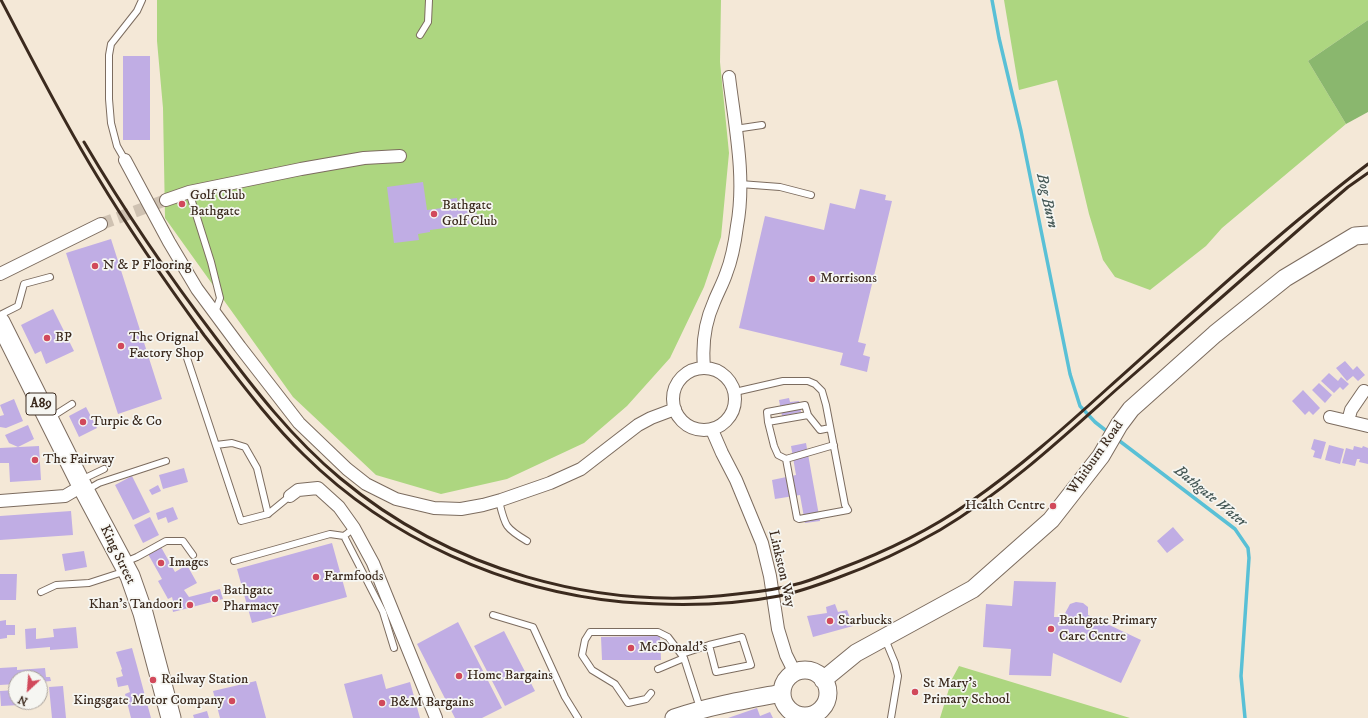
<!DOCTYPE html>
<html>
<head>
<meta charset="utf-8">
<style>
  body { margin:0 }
  #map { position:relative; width:1368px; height:718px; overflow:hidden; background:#f4e8d7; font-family:"IM FELL DW Pica",serif }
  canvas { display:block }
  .north { position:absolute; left:8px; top:670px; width:40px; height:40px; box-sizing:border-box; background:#f6f6f2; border:1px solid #aba49d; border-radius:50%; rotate:206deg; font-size:11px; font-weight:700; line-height:16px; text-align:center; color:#3b2a1e }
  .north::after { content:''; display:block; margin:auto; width:14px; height:18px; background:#d1495b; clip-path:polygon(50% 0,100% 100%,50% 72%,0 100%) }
</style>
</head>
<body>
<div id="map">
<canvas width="1368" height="718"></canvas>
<div class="north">N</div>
</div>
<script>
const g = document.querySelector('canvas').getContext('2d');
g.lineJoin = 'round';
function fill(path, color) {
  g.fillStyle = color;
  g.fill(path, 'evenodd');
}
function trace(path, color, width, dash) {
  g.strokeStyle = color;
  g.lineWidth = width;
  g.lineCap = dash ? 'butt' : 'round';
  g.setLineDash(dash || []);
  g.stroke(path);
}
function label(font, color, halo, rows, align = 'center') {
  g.font = font + ' "IM FELL DW Pica",serif';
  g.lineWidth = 3.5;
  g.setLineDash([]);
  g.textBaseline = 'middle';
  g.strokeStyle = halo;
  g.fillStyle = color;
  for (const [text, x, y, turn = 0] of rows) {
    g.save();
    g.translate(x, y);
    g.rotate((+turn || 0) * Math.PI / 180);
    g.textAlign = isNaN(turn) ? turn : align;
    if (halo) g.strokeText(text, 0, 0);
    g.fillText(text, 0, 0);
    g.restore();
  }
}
fill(new Path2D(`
  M157 0H721L720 62 729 153 721 237 704 287 670 358 627 406 584 443 507 479 441 494 376 475 293 397 165 218 163 108 157 41Z
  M1004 0H1368V20L1308 61 1346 124 1222 228 1206 246 1150 290 1115 277 1103 260 1089 214 1057 80 1019 90Z
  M959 666 1130 718H940L952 679Z`), '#add680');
fill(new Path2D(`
  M1368 20V112L1346 124 1308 61Z`), '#8ab76e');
trace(new Path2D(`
  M992 0 999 38 1021 131 1070 374 1080 406 1095 422 1109 433
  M1117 439 1235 529 1248 548 1249 558 1241 676 1245 718`), '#59c0d6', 3.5);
fill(new Path2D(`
  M123 56H150V140H123Z
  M423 182 427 210 450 207 449 199 457 198 458 205 475 208 478 218 468 225 430 230V232L418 234 419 240 394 243 387 187Z
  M860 189 886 195 885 200 892 201 858 342 866 344 863 355 870 357 867 372 840 365 843 353 739 328 765 216 824 230 830 203 855 209Z
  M111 239 162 399 118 414 66 253Z
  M53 309 74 351 46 364 41 351 35 354 21 325Z
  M1345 361 1353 370 1357 366 1365 375 1358 381 1353 376 1347 381 1336 368Z
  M1329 373 1338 381 1341 377 1349 384 1343 390 1340 387 1334 393 1321 381Z
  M1319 383 1332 395 1325 403 1312 390Z
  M1303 390 1320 408 1313 415 1309 411 1305 415 1292 401Z
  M789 398 790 402 799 401 801 412 782 416 779 400Z
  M14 399 23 421 6 428 0 427V416L4 415 0 405Z
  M86 407 97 428 79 437 69 416Z
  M28 425 34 439 18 447 9 443 5 435Z
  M1314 439 1326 442 1321 459 1313 457 1315 451 1311 449Z
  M806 443 820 521 805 523 800 495 775 499 772 480 796 475 791 446Z
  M1329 445 1344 449 1340 464 1325 460Z
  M39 446 41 480 10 482 9 463H0V448Z
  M1354 446 1362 448 1363 446 1368 448V464L1359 462 1360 459H1357L1355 466 1342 463 1346 448 1353 450Z
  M184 468 188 482 163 489 159 475Z
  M132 476 150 512 133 520 115 485Z
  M158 485 161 491 152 495 149 490Z
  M173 507 178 519 168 523 166 517 158 520 156 513Z
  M71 511 73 535 0 540V516Z
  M150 517 159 535 143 543 134 525Z
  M1173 527 1184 540 1167 553 1157 541Z
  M332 543 347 597 252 623 237 569Z
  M161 547 175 572 187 565 197 583 184 590 189 597 220 589 223 599 173 612 171 601H173L172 597 168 599 158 581 162 579 148 554Z
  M84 551 87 567 65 571 62 554Z
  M0 574H17L16 600H0Z
  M1014 581 1056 582 1054 617H1063L1070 604 1076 602 1083 603 1088 607V615L1141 640 1121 683 1053 653 1051 676 1009 675 1011 649 983 647 986 604 1012 606Z
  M835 604 838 612 847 610 853 626 813 637 807 616 827 613 826 607Z
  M6 620V625H15V635H7V638L0 639V621Z
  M458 622 502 708 482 718H455L417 644Z
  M76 627 78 648 50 650V647L26 649 25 629 36 628V639L54 637 53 629Z
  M504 631 535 691 505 706 474 646Z
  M660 636 661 660H602L601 637Z
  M132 648 137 666 151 718H131L125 694 130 692 128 685 118 687 116 678 123 676 121 670 122 669 116 652Z
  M17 667V670L45 668 46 677H50L51 681 40 682V678H16V684L0 685V668Z
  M382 674 386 689 410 682 420 718H353L344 684Z
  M256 681 266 718H220L213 691Z
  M63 686 66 718H52L49 687Z
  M16 690V702H19L20 705 1 706 0 691Z
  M757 708 760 716 770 712 773 718H728Z
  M207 711 209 718H194L193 715Z`), '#c0ade4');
trace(new Path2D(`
  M101 224 166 200`), '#cfc2b2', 12, [12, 6]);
const lane = new Path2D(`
  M420 35 428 22 429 0
  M735 129 762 125
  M125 160 117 146 111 123 109 99V55L111 44 137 11 142 0
  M740 184 780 187 811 195
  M189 192 211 262 220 298 215 313
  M0 315 18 306 24 284 50 277
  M187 358 241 521 268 514 290 496
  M735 392 783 381H808L815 384 822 391 826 405 845 505 848 510 799 519 797 518 786 459 778 455 774 446 768 422 808 415 820 430 830 428
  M50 418 72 404
  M768 422 767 412 805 405 808 415
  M216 445 232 443 245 447 257 468 268 514
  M786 459 834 445
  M81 480 104 469
  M87 490 99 483 166 461
  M499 501C505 526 505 528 527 541
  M354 528 344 536 383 612 394 648
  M234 561 330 534 344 536
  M125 562 137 557 166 541H183L193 555
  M41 592 56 585 89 583 126 571
  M493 615 533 627 565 697 578 718
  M885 639 895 663 898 676 891 718
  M682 654 709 645 742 637 751 665 716 672 709 645
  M658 669 684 658 700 708
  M651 693 646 699 628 703 615 684 592 670 582 655 585 640 590 632H658L668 637 684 658`);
const street = new Path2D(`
  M125 160 169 242 197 289 240 347 299 423 347 469 366 484 396 499 434 508 461 509 483 505 501 500 550 483 581 469 638 425 651 418 675 409
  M166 200 189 192 301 169 364 158 400 156
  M0 274 101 224
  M704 367C702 345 705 322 714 302 718 292 723 283 726 274 732 259 735 242 737 226 746 178 735 126 729 77
  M673 399a31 31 0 1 1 62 0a31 31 0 1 1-62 0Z
  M1330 417 1368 426
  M1348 421 1351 410 1364 391
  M712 430 722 453 736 480 762 543 770 576 778 629 786 655 795 673
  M290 496 298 490 318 488 339 507 354 528 373 563 436 718
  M0 501 65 496 82 486`);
const secondary = new Path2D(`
  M782 693a23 23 0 1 1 46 0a23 23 0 1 1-46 0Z
  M823 680 856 653 973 589 1051 520 1101 456 1119 425 1131 409 1215 334 1285 278 1355 236 1368 235
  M674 718C709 706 745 700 782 693`);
const primary = new Path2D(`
  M0 322 82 486 130 576 143 613 171 718`);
trace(lane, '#7c6c5f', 8);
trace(street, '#7c6c5f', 14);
trace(secondary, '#7c6c5f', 19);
trace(primary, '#7c6c5f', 21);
trace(lane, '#fff', 6);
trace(street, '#fff', 12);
trace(secondary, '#fff', 17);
trace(primary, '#fff', 19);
trace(new Path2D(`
  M1 0C32 59 62 119 97 176 130 231 166 283 204 335 236 376 267 419 304 455 389 539 505 591 623 602 674 606 728 606 779 596 799 592 818 585 837 578 873 565 907 549 940 530 1005 491 1061 439 1117 389 1185 330 1252 270 1320 211L1348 187 1368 173
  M84 142C124 210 168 275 216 338 254 389 292 438 340 478 449 569 597 612 737 594 758 592 780 589 801 583 814 579 827 574 839 569 885 552 930 530 970 502 1019 468 1064 428 1108 388 1171 332 1233 274 1298 220 1321 201 1344 182 1368 164`), '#3b2a1e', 3);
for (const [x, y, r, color] of [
  [182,204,4,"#d1495b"],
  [434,214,4,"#d1495b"],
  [95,266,4,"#d1495b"],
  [812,279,4,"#d1495b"],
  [47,338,4,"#d1495b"],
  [121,346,4,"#d1495b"],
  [83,422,4,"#d1495b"],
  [35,460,4,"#d1495b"],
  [1053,506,4,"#d1495b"],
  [161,563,4,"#d1495b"],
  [316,577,4,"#d1495b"],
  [215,599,4,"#d1495b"],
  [190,605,4,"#d1495b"],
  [830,621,4,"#d1495b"],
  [1051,629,4,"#d1495b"],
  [631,648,4,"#d1495b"],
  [459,676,4,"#d1495b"],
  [153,680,4,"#d1495b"],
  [915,692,4,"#d1495b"],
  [232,701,4,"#d1495b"],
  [382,703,4,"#d1495b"]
]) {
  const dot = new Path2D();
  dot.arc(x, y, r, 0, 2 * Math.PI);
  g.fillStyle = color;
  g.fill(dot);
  trace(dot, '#f6f6f2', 1.5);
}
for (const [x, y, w] of [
  [41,404,30]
]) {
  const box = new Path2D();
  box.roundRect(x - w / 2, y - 11, w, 22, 3);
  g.fillStyle = '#f6f6f2';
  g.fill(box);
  trace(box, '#3b2a1e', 1);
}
label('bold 13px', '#3b2a1e', null, [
  ["A89",41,404]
]);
label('14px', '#3b2a1e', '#f6f6f2', [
  ["Golf Club",190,196],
  ["Bathgate",190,212],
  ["Bathgate",442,206],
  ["Golf Club",442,222],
  ["N & P Flooring",103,266],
  ["Morrisons",820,279],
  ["BP",55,338],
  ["The Orignal",129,338],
  ["Factory Shop",129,354],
  ["Turpie & Co",91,422],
  ["The Fairway",43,460],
  ["Health Centre",1045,506,"right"],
  ["Images",169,563],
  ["Farmfoods",324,577],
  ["Bathgate",223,591],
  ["Pharmacy",223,607],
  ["Khan's Tandoori",182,605,"right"],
  ["Starbucks",838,621],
  ["Bathgate Primary",1059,621],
  ["Care Centre",1059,637],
  ["McDonald's",639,648],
  ["Home Bargains",467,676],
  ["Railway Station",161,680],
  ["St Mary's",923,684],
  ["Primary School",923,700],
  ["Kingsgate Motor Company",224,701,"right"],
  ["B&M Bargains",390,703]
], 'left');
label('14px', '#3b2a1e', '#f6f6f2', [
  ["Whitburn Road",1096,458,-55],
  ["King Street",117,555,64],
  ["Linkston Way",781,569,77]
]);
label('italic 15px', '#445755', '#f6f6f2', [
  ["Bog Burn",1046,201,78],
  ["Bathgate Water",1210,497,39]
]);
</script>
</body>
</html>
